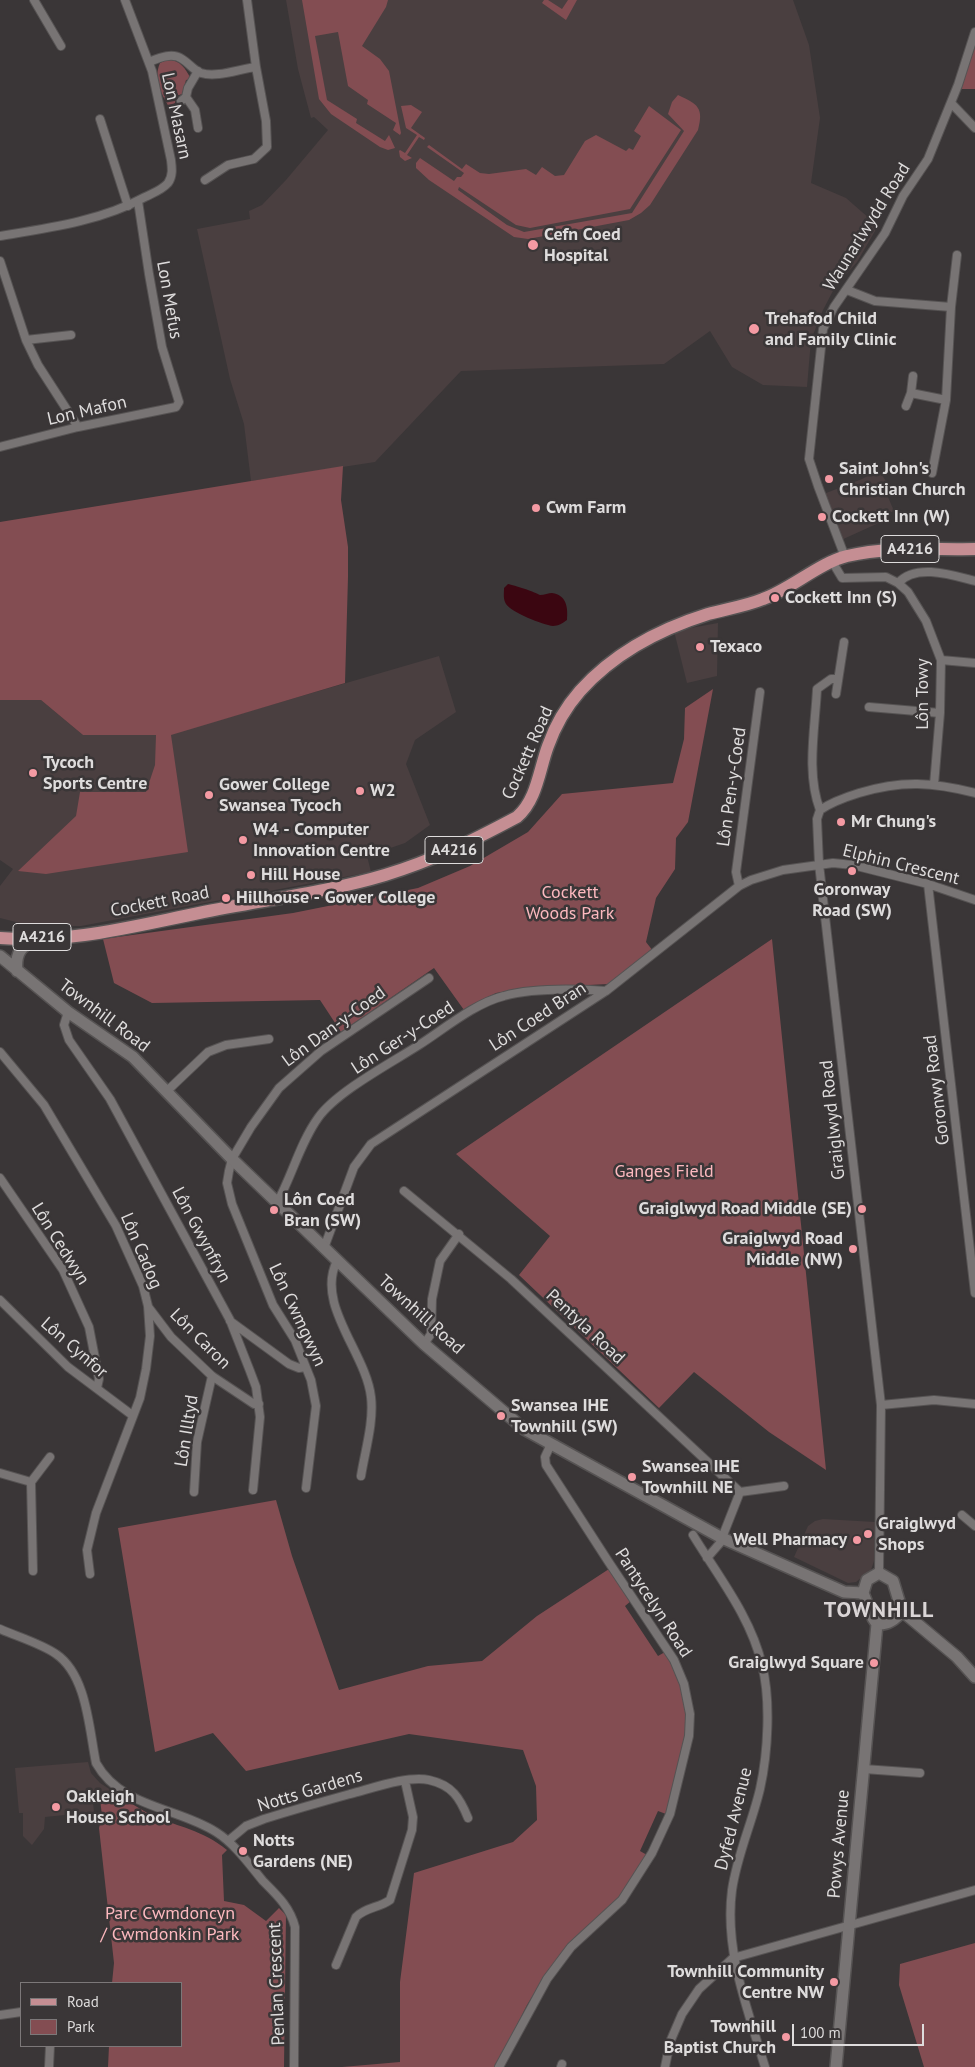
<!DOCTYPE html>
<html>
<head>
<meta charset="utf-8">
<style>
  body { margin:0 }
  #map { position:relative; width:975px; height:2067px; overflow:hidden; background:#3a3637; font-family:"PT Sans",sans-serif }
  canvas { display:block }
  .legend { position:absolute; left:20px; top:1982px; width:162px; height:65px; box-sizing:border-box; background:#3a3637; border:1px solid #7c7879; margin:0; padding:6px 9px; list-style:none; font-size:15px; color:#dedcdc }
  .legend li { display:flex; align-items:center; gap:10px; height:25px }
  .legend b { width:25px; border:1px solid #7c7879 }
  .scale { position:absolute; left:792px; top:2024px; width:132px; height:22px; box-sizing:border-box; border:2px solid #dedcdc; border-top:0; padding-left:6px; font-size:15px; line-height:18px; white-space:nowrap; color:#dedcdc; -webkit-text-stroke:4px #3a3637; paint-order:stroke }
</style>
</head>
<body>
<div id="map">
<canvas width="975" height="2067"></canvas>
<ul class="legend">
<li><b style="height:6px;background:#c58e93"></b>Road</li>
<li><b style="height:14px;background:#834d52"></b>Park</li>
</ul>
<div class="scale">100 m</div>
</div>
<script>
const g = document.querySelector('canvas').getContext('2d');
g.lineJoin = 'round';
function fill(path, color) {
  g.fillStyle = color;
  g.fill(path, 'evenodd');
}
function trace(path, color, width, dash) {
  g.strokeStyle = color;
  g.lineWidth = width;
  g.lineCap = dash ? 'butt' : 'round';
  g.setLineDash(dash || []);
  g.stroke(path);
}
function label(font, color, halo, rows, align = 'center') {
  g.font = font + ' "PT Sans",sans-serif';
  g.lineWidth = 5;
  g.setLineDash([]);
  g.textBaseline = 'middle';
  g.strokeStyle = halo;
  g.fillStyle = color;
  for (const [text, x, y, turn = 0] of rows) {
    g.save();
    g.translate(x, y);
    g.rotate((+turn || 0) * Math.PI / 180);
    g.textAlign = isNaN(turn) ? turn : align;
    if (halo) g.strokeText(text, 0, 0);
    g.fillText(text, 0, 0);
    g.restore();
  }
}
fill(new Path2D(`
  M286 0H793L809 45 820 118 811 183 846 198 878 226 857 262 835 287 823 310 811 340 807 387 763 385 732 367 710 331 664 364 461 371 375 462 251 481 244 424 230 379 197 229 250 219 249 211 262 205 286 180 328 130 314 117 311 118 298 69Z
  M879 470 893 493 888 497 894 511 882 516 883 521 839 541 821 495 862 479Z
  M718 623 717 676 687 683 674 631Z
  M439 656 456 712 415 740 406 764 430 825 405 843 367 856 371 872 81 926H32L0 918V886L13 869 0 860V700H41L83 735 171 734Z
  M823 1519 875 1522 874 1561 871 1570 856 1582 848 1583 794 1557 808 1526 815 1521Z
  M88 1762 91 1773 100 1783 114 1792 93 1802 94 1812 45 1817 44 1829 32 1845 23 1836V1813H19L15 1768Z`), '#4a3f40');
fill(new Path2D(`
  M302 0H388L386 7 362 46 380 59 389 71 401 133 400 135 393 130 396 123 367 104 368 100 348 86 338 32 315 36 327 100 357 119 356 123 385 141 389 135 395 148 388 150 380 147 331 114 319 99Z
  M544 0H548L562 9 568 0H577L566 20 542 3Z
  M972 48H975V89H959Z
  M168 59C181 61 185 68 191 79L186 80 182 94 176 96 175 103 169 107C161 93 153 79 160 63Z
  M678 95C698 104 704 108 698 130L650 205 641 213 629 220 528 239 514 237 429 180 416 168V163L420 158 454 181 457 177H461L464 173 427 147 429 145 462 169 466 164 480 173 489 174 526 169 536 175 542 167 555 176 564 175 585 141 596 135 626 151 629 148 633 150 641 136 634 131 649 106 681 130 630 209 530 228 516 225 459 187 458 190 507 225 524 232 632 213 684 131 668 114 672 102Z
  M411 105 422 112 411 128 425 138 424 140 419 137 407 155 412 158 405 161 400 157 399 151 400 150 405 153 417 135 406 128 401 106Z
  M343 466 341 500 348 547V577L345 683 171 735 188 852 46 874 18 871 76 816 80 792H146L155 765 156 735H83L41 700H0V522Z
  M713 689 688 822 676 838 675 869 656 898 646 942 653 951 609 984 527 988 496 993 464 1010 434 968 341 1032 320 1000 152 1003 114 983 103 939 293 913 418 888 470 866 528 832 562 794 673 783 684 739 685 708Z
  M772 939 826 1470 769 1432 694 1372 659 1408 519 1275 550 1236 456 1154Z
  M276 1500 292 1556 339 1690 428 1666 482 1661 537 1616 609 1569 631 1601 625 1606 658 1656 665 1652C700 1710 684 1754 666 1814L658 1811 640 1851 647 1855 624 1894 577 1938 550 1968 527 2005 496 2067H342L400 2062V1982L414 1873 513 1842 537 1820 536 1786 523 1750 409 1734 246 1771 213 1733 155 1752 118 1528Z
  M118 1795C129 1801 140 1810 152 1815 180 1828 201 1829 227 1850L222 1855 224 1901 244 1905 266 1921 279 1908 286 1915 284 2067H108L109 2046H181V1983H112L114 1963 99 1828 102 1816 100 1799Z
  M975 1943V2067H924L899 1985 900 1964Z`), '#834d52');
fill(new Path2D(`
  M508 584C514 585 535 592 540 595 544 595 549 593 552 593 567 595 568 608 567 620 563 623 558 626 553 626 543 625 511 612 506 604 503 599 504 594 504 588Z`), '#3b0611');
const street = new Path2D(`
  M34 0 61 46
  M247 0 256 67
  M149 62C159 58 172 52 182 59 189 63 193 70 201 73 217 78 239 69 256 67L266 121 267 147 254 159 228 165 205 180
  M186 97 195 110 198 128
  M181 101 186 97 188 88 198 71
  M951 103 975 128
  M100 119 128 206
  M0 236C49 228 101 221 145 197 153 193 162 190 168 183 173 176 172 168 171 160L152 71 125 0
  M0 261 26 340 38 365 78 427
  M847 290 875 301 951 307
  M26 340 71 335
  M911 393 946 400
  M906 406 911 393 913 376
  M0 447 78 427 176 407 179 402 162 347 149 274 138 201
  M932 473 946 400 951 307 957 255
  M845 557 818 486 809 459 823 329 834 307 885 233 903 196 928 159 958 85 975 32
  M833 563 842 578 886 577 898 583 908 592 926 621 941 660 940 713 934 785
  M898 583C916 563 952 575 975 581
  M941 660 975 663
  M838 679H831L817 689C815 729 806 773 820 810L817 819 819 864 881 1405 879 1573
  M836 694 844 642
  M869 707 940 713
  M820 810C832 802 846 797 859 793 902 780 933 782 975 793
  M928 884 975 1293
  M739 886 736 872 760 692
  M68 1012 64 1025 69 1040 110 1099 230 1320 250 1371 256 1387 260 1417 253 1490
  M0 1052 44 1105 116 1226 143 1286 148 1306 150 1336 146 1369 140 1398 96 1513 87 1550 90 1574
  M167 1091 208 1052 226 1045 269 1039
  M0 1178 63 1270 89 1327 99 1379 97 1388
  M404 1191 511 1279 740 1492
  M277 1203C292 1176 300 1143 318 1118 336 1092 391 1063 419 1045 444 1029 475 1003 504 996 533 988 576 989 606 991
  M324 1248 354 1167 371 1144 606 991 739 886 751 880 783 870 833 863 853 865 928 884 975 900
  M337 1261C315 1304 366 1353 371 1397 374 1422 365 1451 361 1476
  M0 1300 68 1367 132 1415
  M149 1308 171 1337 212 1376 254 1404H259
  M230 1321 289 1364 299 1368 305 1367
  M424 1344 431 1334 432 1299 440 1261 459 1234
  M881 1405 934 1400 975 1404
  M0 1473 31 1482 33 1571
  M31 1482 50 1457
  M306 1488 316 1406 311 1380 295 1340 273 1305 232 1204 227 1183 229 1171 232 1159 251 1127 279 1088 321 1051 429 978
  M194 1492 197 1442 212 1376
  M740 1492 784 1486
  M962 1515 975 1526
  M693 1535C718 1576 751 1617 762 1665 771 1700 768 1753 760 1789 752 1823 737 1855 732 1890 724 1951 748 2010 765 2067
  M707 1558 720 1543 740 1492
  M0 1629C16 1636 42 1644 56 1654 87 1675 89 1729 96 1763 121 1808 177 1807 216 1832 235 1844 249 1864 263 1881 277 1895 290 1907 295 1927L294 2067
  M864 1769 920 1773
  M228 1841 246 1826 264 1819C293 1810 321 1802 350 1794 370 1789 408 1775 429 1780 452 1785 460 1798 468 1818
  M336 1965 356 1917C366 1907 379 1908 390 1900L412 1830 413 1817 405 1781
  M0 2015 21 2012
  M49 2067 50 2046
  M499 2067 547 1979 571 1947 622 1900 652 1853 670 1814 689 1736 690 1714 684 1684 674 1660 608 1561 546 1465 545 1457 551 1444
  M561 2067 562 2064
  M665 2067 670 2042 682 2014 699 1989 733 1958 975 1890`);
const secondary = new Path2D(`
  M0 956 68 1012 133 1057 232 1159 424 1344 524 1429 722 1538 844 1592 863 1593
  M17 971C15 953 21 947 35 938
  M902 1611 957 1657 975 1677
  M877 1624 873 1618 863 1593 867 1580 879 1573 893 1581 902 1611
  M877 1624C888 1625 896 1619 902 1611
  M836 2067 877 1624`);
const primary = new Path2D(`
  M0 938C67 944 134 926 199 913 261 900 325 893 385 875 434 860 472 841 517 817 537 800 539 770 548 746 555 726 566 707 580 691 614 653 660 629 708 614 726 609 746 606 763 599 791 589 819 563 847 556 889 546 932 550 975 549`);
trace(street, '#565353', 10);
trace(secondary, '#565353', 14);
trace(primary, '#565353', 15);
trace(street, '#787474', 8);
trace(secondary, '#787474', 11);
trace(primary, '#c58e93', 12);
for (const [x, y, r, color] of [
  [533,245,6,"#f49aa3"],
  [754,329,6,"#f49aa3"],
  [829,479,5,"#f49aa3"],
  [536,508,5,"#f49aa3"],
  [822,517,5,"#f49aa3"],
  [775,598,5,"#f49aa3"],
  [700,647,5,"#f49aa3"],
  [33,773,5,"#f49aa3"],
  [360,791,5,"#f49aa3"],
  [209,795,5,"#f49aa3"],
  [841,822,5,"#f49aa3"],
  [243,840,5,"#f49aa3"],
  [852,871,5,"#f49aa3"],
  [251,875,5,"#f49aa3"],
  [226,898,5,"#f49aa3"],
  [862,1209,5,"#f49aa3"],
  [274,1210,5,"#f49aa3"],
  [853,1249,5,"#f49aa3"],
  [501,1416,5,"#f49aa3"],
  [632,1477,5,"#f49aa3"],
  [868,1534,5,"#f49aa3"],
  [857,1540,5,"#f49aa3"],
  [874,1663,5,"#f49aa3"],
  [56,1807,5,"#f49aa3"],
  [243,1851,5,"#f49aa3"],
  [834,1982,5,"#f49aa3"],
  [786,2037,5,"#f49aa3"]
]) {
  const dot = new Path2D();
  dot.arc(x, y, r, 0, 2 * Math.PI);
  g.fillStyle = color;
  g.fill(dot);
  trace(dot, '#3a3637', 2);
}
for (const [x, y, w] of [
  [910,549,58],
  [454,850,58],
  [42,937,58]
]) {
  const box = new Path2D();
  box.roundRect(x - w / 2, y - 13.5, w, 27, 4);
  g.fillStyle = '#3a3637';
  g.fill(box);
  trace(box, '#dedcdc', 1);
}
label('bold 16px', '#dedcdc', null, [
  ["A4216",910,549],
  ["A4216",454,850],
  ["A4216",42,937]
]);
label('18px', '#dedcdc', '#3a3637', [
  ["Lon Masarn",176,116,78],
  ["Waunarlwydd Road",867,227,-58],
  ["Lon Mefus",169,300,80],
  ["Lon Mafon",87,411,-13],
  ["Lôn Towy",923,694,-90],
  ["Cockett Road",528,753,-66],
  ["Lôn Pen-y-Coed",732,787,-82],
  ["Elphin Crescent",901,865,14],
  ["Cockett Road",160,902,-11],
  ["Townhill Road",104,1016,37],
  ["Lôn Coed Bran",538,1017,-33],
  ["Lôn Dan-y-Coed",334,1027,-36],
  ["Lôn Ger-y-Coed",403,1038,-33],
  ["Goronwy Road",937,1090,-97],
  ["Graiglwyd Road",833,1120,-96],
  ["Lôn Gwynfryn",201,1235,62],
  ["Lôn Cedwyn",60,1244,58],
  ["Lôn Cadog",141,1251,67],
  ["Lôn Cwmgwyn",297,1315,65],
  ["Townhill Road",421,1315,42],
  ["Pentyla Road",585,1327,43],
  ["Lôn Caron",200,1339,45],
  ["Lôn Cynfor",74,1348,41],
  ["Lôn Illtyd",187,1431,-81],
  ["Pantycelyn Road",653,1603,57],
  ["Notts Gardens",310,1791,-17],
  ["Dyfed Avenue",734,1819,-76],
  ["Powys Avenue",839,1844,-85],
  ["Penlan Crescent",277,1984,-92]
]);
label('bold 18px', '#dedcdc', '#3a3637', [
  ["Cefn Coed",544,235],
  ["Hospital",544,256],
  ["Trehafod Child",765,319],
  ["and Family Clinic",765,340],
  ["Saint John's",839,469],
  ["Christian Church",839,490],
  ["Cwm Farm",546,508],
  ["Cockett Inn (W)",832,517],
  ["Cockett Inn (S)",785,598],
  ["Texaco",710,647],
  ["Tycoch",43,763],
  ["Sports Centre",43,784],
  ["Gower College",219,785],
  ["Swansea Tycoch",219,806],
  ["W2",370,791],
  ["Mr Chung's",851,822],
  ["W4 - Computer",253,830],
  ["Innovation Centre",253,851],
  ["Hill House",261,875],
  ["Goronway",852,890,"center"],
  ["Road (SW)",852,911,"center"],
  ["Hillhouse - Gower College",236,898],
  ["Lôn Coed",284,1200],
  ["Bran (SW)",284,1221],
  ["Graiglwyd Road Middle (SE)",852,1209,"right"],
  ["Graiglwyd Road",843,1239,"right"],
  ["Middle (NW)",843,1260,"right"],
  ["Swansea IHE",511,1406],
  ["Townhill (SW)",511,1427],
  ["Swansea IHE",642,1467],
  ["Townhill NE",642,1488],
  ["Graiglwyd",878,1524],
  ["Shops",878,1545],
  ["Well Pharmacy",847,1540,"right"],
  ["Graiglwyd Square",864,1663,"right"],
  ["Oakleigh",66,1797],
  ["House School",66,1818],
  ["Notts",253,1841],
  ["Gardens (NE)",253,1862],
  ["Townhill Community",824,1972,"right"],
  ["Centre NW",824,1993,"right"],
  ["Townhill",776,2027,"right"],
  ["Baptist Church",776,2048,"right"]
], 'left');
label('18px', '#fdb9bf', '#3a3637', [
  ["Cockett",570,893],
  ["Woods Park",570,914],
  ["Ganges Field",664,1172],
  ["Parc Cwmdoncyn",170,1914],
  ["/ Cwmdonkin Park",170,1935]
]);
g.letterSpacing = '1px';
label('bold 22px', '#dad5d6', '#3a3637', [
  ["TOWNHILL",879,1611]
]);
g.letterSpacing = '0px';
</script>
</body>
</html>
